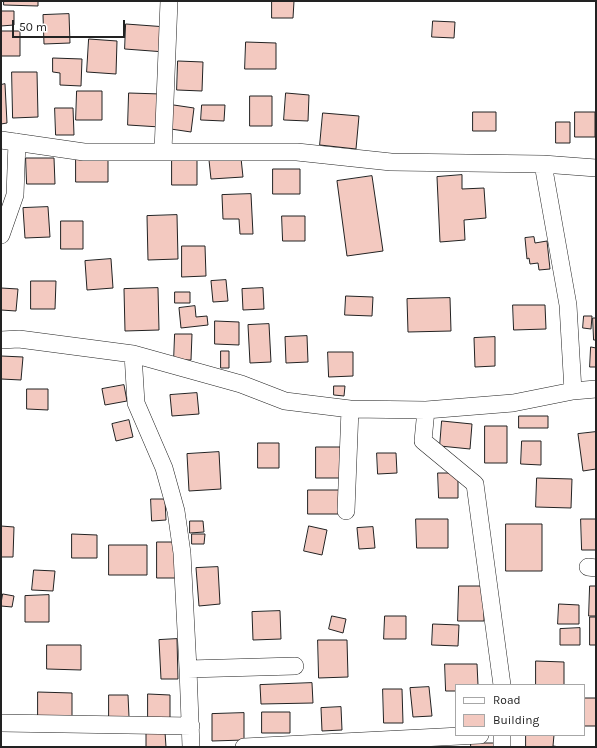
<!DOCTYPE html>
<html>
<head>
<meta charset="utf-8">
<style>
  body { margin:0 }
  #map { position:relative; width:597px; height:748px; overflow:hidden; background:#fff; font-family:Karla,sans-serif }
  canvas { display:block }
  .frame { position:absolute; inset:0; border:2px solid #222; pointer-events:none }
  .legend { position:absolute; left:455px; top:684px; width:130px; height:52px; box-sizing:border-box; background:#fff; border:1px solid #a7a7a7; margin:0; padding:5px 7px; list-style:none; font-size:12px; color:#222 }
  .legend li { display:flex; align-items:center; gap:8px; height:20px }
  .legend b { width:20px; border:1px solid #a7a7a7 }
  .scale { position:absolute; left:12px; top:20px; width:113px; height:18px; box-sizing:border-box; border:2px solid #222; border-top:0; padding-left:5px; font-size:12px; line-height:14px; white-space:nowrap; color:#222; -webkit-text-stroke:3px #fff; paint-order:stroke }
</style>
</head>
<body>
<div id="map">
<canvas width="597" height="748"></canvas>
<div class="frame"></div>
<ul class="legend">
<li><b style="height:5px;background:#fff"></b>Road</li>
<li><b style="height:11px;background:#f3c9c0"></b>Building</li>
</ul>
<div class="scale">50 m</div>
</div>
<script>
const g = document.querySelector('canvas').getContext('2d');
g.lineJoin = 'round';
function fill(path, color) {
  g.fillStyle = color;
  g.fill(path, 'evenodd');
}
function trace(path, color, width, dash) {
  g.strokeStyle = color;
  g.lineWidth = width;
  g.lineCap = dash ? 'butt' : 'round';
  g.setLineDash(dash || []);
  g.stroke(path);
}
const building = new Path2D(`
  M4 1H38V6L4 5Z
  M272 1H294L293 18H272Z
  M1 11H14V25L1 26Z
  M69 14 70 43 44 44 43 15Z
  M433 21 455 22 454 38 432 37Z
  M126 24 167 27 165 52 125 49Z
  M1 31H20V56H1Z
  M89 39 117 41 116 74 87 72Z
  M246 42 276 43V69H245Z
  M53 58 82 59 81 86 60 85V73L53 72Z
  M178 61 203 62 202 91 177 90Z
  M12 72H37L38 117 13 118Z
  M5 84 7 123 1 124V85Z
  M77 91H102V120H76Z
  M129 93 161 94 160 127 128 125Z
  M286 93 309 95 308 121 284 120Z
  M250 96H272V126H250Z
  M167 104 194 108 191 132 164 128Z
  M202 105H225L224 121 201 120Z
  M55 108H73L74 135H56Z
  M473 112H496V131H473Z
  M575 112H595V137H575Z
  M323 113 359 116 356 149 320 145Z
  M556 122H570V143H556Z
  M26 158H54L55 184H27Z
  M76 158H108V182H76Z
  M172 158H197V185H172Z
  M241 158 243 177 211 179 209 160Z
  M273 169H300V194H273Z
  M462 175V189L484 188 486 218 464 220 465 240 440 242 437 177Z
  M372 176 383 251 347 256 337 181Z
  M251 194 253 234H240L239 219H223L222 195Z
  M48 207 50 237 25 238 23 208Z
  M177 215 178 259 148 260 147 216Z
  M282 216H305V241H283Z
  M61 221H83V249H61Z
  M534 237 535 243 547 241 550 269 539 270 538 263 530 264 529 258 527 259 525 238Z
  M182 246H205L206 276 182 277Z
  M111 259 113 288 87 290 85 261Z
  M226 280 228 301 213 302 211 281Z
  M31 281H56L55 309H31Z
  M1 288 18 289 16 311 1 310Z
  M158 288 159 330 125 331 124 289Z
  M263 288 264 309 243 310 242 289Z
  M175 292H190V303H175Z
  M346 296 373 297 372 316 345 315Z
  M450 298 451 331 408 332 407 299Z
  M513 305H545L546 329 514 330Z
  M195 306 196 317 207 316 208 325 181 328 179 308Z
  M584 316H592L591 329 583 328Z
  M593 318H596V340H594Z
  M215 321 239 322V345L215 344Z
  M269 324 271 362 250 363 248 325Z
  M175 334H192L191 360H174Z
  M307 336 308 362 286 363 285 337Z
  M495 337V366L475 367 474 338Z
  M591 347 596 348V367H590Z
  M221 351H229V368H221Z
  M328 352H353V376L329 377Z
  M1 356 23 357 21 380 1 379Z
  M124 385 127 401 105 405 102 389Z
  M334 386H345L344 396 334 395Z
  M27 389H48V410L27 409Z
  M197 393 199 414 172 416 170 395Z
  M519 416H548V428H519Z
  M129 420 133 437 116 441 112 424Z
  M442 421 472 424 470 449 440 446Z
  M485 426H507V463H485Z
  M596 432V469L583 471 578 434Z
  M522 441H541V465L521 464Z
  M258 443H279V468H258Z
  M316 447H343V478H316Z
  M219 452 221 489 189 491 187 454Z
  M377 453H396L397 473 378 474Z
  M438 473H458V498H439Z
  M537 478 572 479 571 508 536 507Z
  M308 490H340V514H308Z
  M151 499H165L166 520 152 521Z
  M416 519H448V548H417Z
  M581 519H596V550H582Z
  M190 521H203L204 532 190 533Z
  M506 524H542V571H506Z
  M1 526 14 527 13 557H1Z
  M309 526 327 530 322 555 304 551Z
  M373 527 375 548 359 549 357 528Z
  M72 534 97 535V558H72Z
  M192 534H205L204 544H192Z
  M157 542H177V578H157Z
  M109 545H147V575H109Z
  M218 567 220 604 199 606 196 568Z
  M34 570 55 571 53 591 32 590Z
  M459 586H484V621H458Z
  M590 586H596V616H589Z
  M3 594 14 596 12 607 1 606Z
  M49 595V622H25V596Z
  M559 604 579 605V624H558Z
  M280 611 281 639 253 640 252 612Z
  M332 616 346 619 343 633 329 629Z
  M385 616H406V639H384Z
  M590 617H596V645H590Z
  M433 624 459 625 458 646 432 645Z
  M580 628V645H560V629Z
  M177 639 178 679H161L159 640Z
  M318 640H347L348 677 319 678Z
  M47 645H81V670L47 669Z
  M536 661 564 662V685H536Z
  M445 664H477L478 685H456V691H446Z
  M312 683 313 703 261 704 260 685Z
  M429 687 432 716 413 717 410 688Z
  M383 689H402L403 723H384Z
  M38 692 72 693V720L38 719Z
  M148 694 170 695V719L148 718Z
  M109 695H128L129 717 109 718Z
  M584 698H596V726H584Z
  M341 707 342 730 322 731 321 708Z
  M262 712H290V733H262Z
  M244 713V740L212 741V714Z
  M165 732 166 747H146V733Z
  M526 735H554L553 746 560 747H526Z
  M471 743H498V747H471Z`);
fill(building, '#f3c9c0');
trace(building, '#222', 1);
const minor = new Path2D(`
  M1 140 84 152H297L391 162 543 164 596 168
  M163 151 169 1
  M543 164 568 305 573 391
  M1 235 15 195 17 142
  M1 340 19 339 133 354 241 384 285 401 350 409 426 410 513 403 573 391 596 389
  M133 354 136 403 164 468 176 511 182 553 188 669 295 666
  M426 410 423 441 475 484 502 685
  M346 511 350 409
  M588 567 596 568
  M188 669 191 747
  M1 723 191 726
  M502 735V747
  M244 747 480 735`);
trace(minor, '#222', 18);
trace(minor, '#fff', 17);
</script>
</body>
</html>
